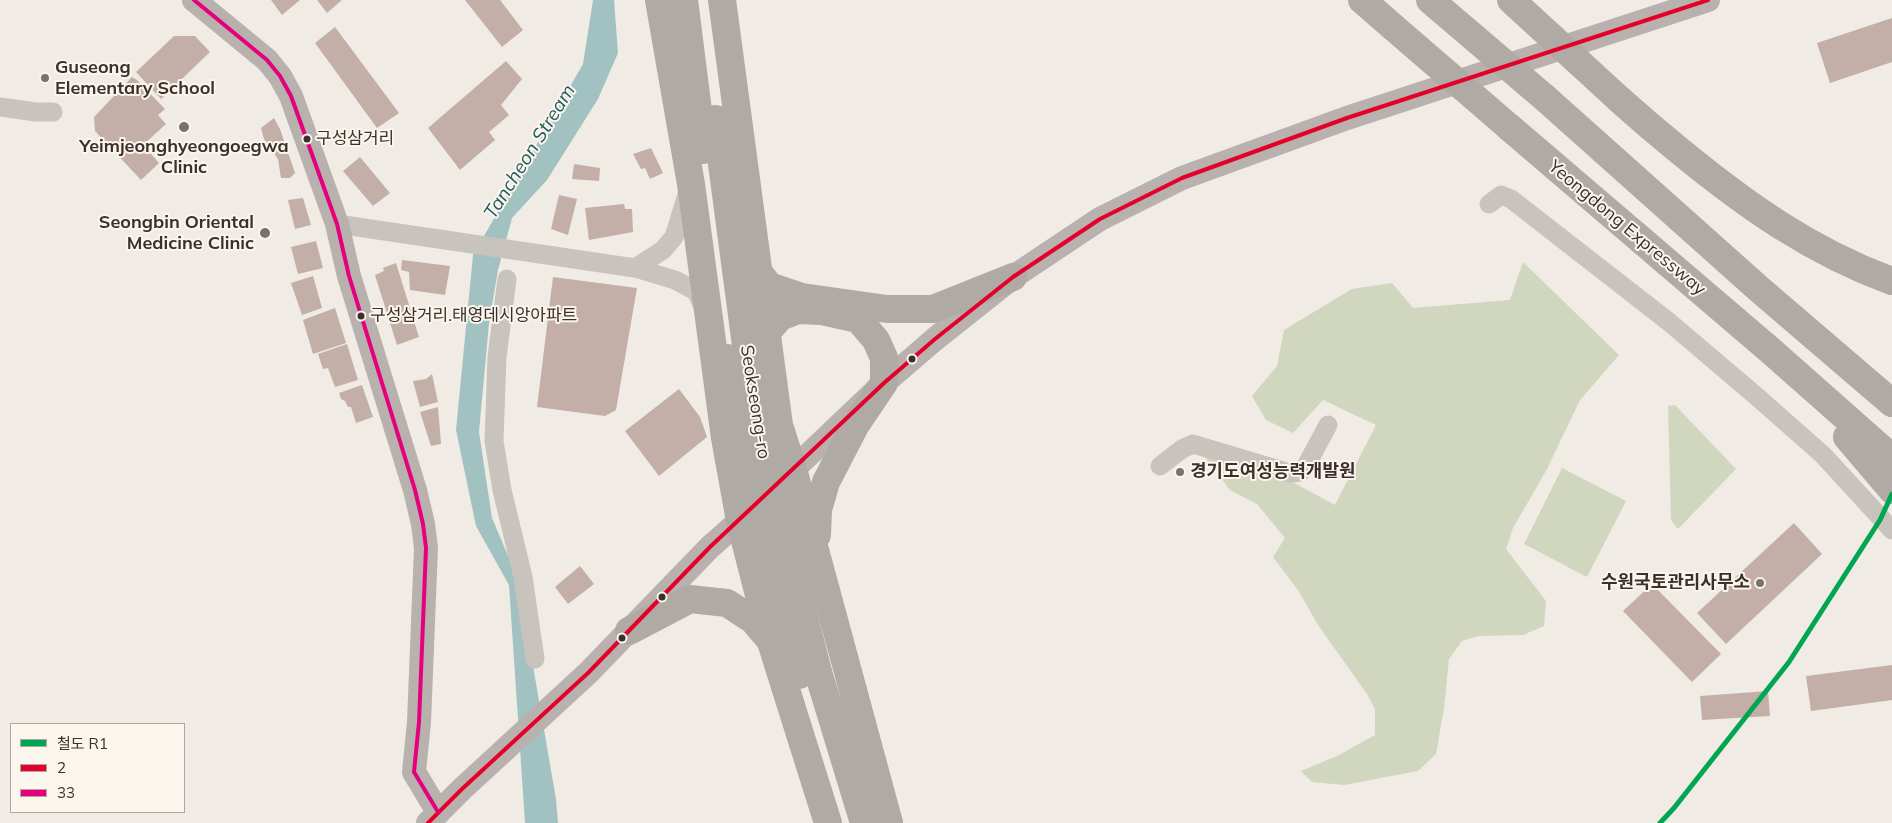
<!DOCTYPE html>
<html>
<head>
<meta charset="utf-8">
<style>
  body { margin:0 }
  #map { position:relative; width:1892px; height:823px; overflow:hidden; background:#f0ebe5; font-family:Mulish,"Noto Sans KR",sans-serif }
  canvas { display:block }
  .legend { position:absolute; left:10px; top:723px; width:175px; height:90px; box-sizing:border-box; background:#fbf5ee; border:1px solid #aea6a0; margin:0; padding:6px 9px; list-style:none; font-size:15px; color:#3b302b }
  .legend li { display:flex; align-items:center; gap:10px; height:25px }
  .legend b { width:25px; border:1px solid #aea6a0 }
</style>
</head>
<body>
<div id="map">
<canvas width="1892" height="823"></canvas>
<ul class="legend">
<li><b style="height:6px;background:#00a651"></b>철도 R1</li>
<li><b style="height:6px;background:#e4002b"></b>2</li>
<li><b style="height:6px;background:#e5007d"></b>33</li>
</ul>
</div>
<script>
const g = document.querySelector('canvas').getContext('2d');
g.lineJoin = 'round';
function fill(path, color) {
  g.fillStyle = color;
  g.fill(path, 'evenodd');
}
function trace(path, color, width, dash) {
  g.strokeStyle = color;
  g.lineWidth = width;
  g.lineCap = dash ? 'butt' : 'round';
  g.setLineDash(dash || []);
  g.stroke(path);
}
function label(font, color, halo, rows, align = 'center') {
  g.font = font + ' Mulish,"Noto Sans KR",sans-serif';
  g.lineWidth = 4;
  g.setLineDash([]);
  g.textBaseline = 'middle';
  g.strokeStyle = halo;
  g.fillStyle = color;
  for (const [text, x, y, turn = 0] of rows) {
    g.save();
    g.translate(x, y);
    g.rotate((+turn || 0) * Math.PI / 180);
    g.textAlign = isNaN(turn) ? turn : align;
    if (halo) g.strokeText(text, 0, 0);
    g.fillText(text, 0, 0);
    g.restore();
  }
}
fill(new Path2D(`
  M1523 262 1619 355 1580 400 1547 469 1513 528 1506 549 1546 601 1544 626 1523 635 1478 636 1462 641 1449 659 1444 708 1436 754 1418 771 1344 785 1312 782 1301 771 1337 756 1375 735V709L1367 694 1318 625 1298 590 1273 557 1285 538 1257 504 1230 490 1204 456 1285 478 1335 505 1376 425 1323 400 1293 433 1266 420 1252 396 1277 366 1284 330 1352 289 1392 283 1413 308 1510 300Z
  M1675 405 1736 469 1678 529 1671 520 1668 406Z
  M1562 468 1626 501 1587 577 1524 544Z`), '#d1d6bf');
fill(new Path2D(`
  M593 0H614L618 53 598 99 547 180 512 218 498 270 489 323 479 432 492 518 518 579 556 799 558 823H525L509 585 476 526 456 430 473 255 583 64Z`), '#a1c2c1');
fill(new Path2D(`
  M271 0H300L282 15Z
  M317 0H342L327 13Z
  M465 0H500L523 30 502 47Z
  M1892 18V62L1830 83 1817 43Z
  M335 27 399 113 377 128 315 43Z
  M174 36H195L210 52 161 99 136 72Z
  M506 61 522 79 501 105 509 115 489 132 495 140 460 170 428 128Z
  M132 77 137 80 165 109 158 115 166 124 143 145 159 163 141 180 95 131 94 117Z
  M274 118 280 129 295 173 290 178H281L278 159 264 139 261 128Z
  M651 148 663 173 650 179 645 168 641 169 633 154Z
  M360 157 390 193 373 206 343 171Z
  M574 164 600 168 599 181 572 179Z
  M559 195 577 199 568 235 551 229Z
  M303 198 311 225 295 229 288 200Z
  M624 204 625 209H632L633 232 589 240 585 208Z
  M316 241 323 268 298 274 291 247Z
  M402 260 450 266 445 295 410 290 409 272 401 270Z
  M396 263 419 337 397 345 375 275 384 271 383 268Z
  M313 276 322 308 302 315 291 283Z
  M553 277 637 288 616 410 605 416 537 407Z
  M335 308 346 343 313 354 303 320Z
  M347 344 358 380 335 387 328 368 323 369 318 354Z
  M432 374 438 402 420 407 413 381 426 379Z
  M362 385 373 417 356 423 351 407H348L345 401 341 399 339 393Z
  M679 389 700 417 707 437 659 476 625 431Z
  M438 407 441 444 431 446 420 412Z
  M1794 523 1822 554 1726 644 1697 613Z
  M580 566 594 584 568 604 555 587Z
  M1652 584 1721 654 1692 682 1623 611Z
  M1892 665V700L1811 711 1806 676Z
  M1768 691 1770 716 1702 720 1700 696Z`), '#c3afa7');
trace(new Path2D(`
  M0 107 36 112H53
  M1489 204 1501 195 1511 199 1669 322 1755 395 1823 455 1892 530
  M337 224 635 268 675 280 696 291 704 309
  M635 268 663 250 674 237 689 188
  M507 279 497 357 494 441 502 490 523 577 535 659
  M1160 466 1182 449 1193 444 1290 473 1301 472 1306 466 1328 425`), '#c9c3be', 19);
trace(new Path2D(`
  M194 0 267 60 280 76 291 96 337 224 349 276 415 490 423 524 426 548 419 722 414 772 438 812
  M781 481 884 383 935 339 1013 277 1100 219 1182 178 1347 118 1708 0
  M428 823 462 789 588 673 710 547 752 510`), '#b8b1ad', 24);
trace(new Path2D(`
  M659 0 691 184 725 438 740 521 771 642 828 823
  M684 0 703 150
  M722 0 779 425 793 469 889 823
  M1362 0 1393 27
  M1545 98 1759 289 1892 403
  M1620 100C1640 118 1660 135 1681 152 1747 206 1812 252 1892 281
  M716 119 747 353
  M1509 127 1771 351 1892 458
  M757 270 769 286 802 297 887 309H933L1013 277
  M767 332 780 317 798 310 822 311 858 319 876 340 884 358V383L855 426 826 482 818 510 817 535
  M1847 437 1892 490
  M629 631 690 599 727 603 753 620 770 640
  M818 672 864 823`), '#afaaa4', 28);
trace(new Path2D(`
  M1430 0 1545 98
  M1511 0 1620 100
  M1393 27 1509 127
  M747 353 762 449 818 672
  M728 358 741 445 799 675`), '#afaaa4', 28);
trace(new Path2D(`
  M428 823 462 789 588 673 710 547 884 383 935 339 1013 277 1100 219 1182 178 1347 118 1708 0`), '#e4002b', 4);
trace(new Path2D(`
  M194 0 267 60 280 76 291 96 337 224 349 276 415 490 423 524 426 548 419 722 414 772 438 812`), '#e5007d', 4);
trace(new Path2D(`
  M1660 823 1674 808 1789 662 1880 520 1892 494`), '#00a651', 5);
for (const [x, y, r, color] of [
  [45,78,5,"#7a716c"],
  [184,127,6,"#7a716c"],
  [307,139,4.5,"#3b302b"],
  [265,233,6,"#7a716c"],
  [361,316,4.5,"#3b302b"],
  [912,359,4.5,"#3b302b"],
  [1180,472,5,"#7a716c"],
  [1760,583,5,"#7a716c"],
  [662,597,4.5,"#3b302b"],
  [622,638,4.5,"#3b302b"]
]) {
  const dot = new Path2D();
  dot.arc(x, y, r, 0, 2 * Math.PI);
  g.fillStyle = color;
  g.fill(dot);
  trace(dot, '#fbf5ee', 2);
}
label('17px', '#3b302b', '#fbf5ee', [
  ["구성삼거리",316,139],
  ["구성삼거리.태영데시앙아파트",370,316]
], 'left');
label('bold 18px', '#3b302b', '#fbf5ee', [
  ["Guseong",55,68],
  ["Elementary School",55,89],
  ["Yeimjeonghyeongoegwa",184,147,"center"],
  ["Clinic",184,168,"center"],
  ["Seongbin Oriental",254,223,"right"],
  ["Medicine Clinic",254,244,"right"],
  ["경기도여성능력개발원",1190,472],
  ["수원국토관리사무소",1750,583,"right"]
], 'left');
label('18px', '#3b302b', '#fbf5ee', [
  ["Yeongdong Expressway",1627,228,40],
  ["Seokseong-ro",755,402,81]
]);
label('italic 19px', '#1f5a5e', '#fbf5ee', [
  ["Tancheon Stream",530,152,-58]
]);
</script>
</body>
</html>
